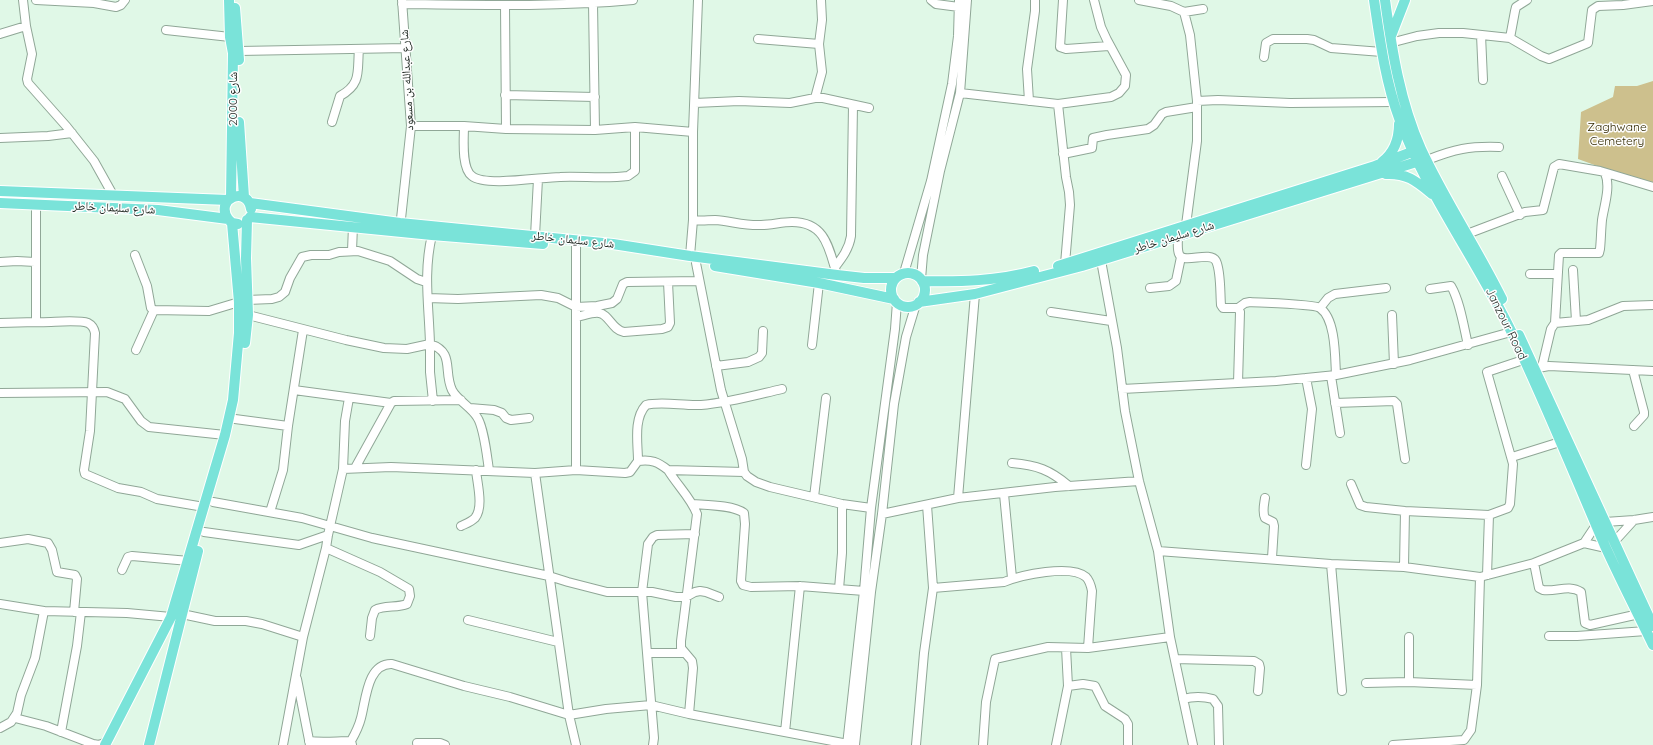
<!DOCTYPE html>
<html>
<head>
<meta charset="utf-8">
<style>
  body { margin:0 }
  canvas { display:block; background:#e0f8e7 }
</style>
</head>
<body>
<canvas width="1653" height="745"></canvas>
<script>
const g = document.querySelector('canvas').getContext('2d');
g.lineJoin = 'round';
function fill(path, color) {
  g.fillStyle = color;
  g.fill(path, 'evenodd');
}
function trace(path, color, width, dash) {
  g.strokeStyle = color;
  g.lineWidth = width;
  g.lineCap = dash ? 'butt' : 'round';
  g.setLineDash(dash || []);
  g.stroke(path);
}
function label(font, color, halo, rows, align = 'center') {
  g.font = font + ' Quicksand,"Noto Naskh Arabic",sans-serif';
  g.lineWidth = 3;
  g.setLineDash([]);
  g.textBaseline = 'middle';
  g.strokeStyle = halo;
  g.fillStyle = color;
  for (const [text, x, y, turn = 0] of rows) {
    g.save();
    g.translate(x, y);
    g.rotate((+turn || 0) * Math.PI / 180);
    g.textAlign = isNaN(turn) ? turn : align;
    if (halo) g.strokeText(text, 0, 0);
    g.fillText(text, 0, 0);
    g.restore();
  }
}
fill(new Path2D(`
  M1653 81V182L1636 180 1578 159 1581 112 1613 97 1615 86H1637Z`), '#cdc08d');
const minor = new Path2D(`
  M23 0 26 26 32 54 27 79 28 83 67 127 94 161 113 195
  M36 0 94 3 116 7 121 5 125 0
  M931 0 936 4 959 7
  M1063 0 1060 47 1066 49 1109 46
  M1139 0 1171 6 1184 12 1203 9
  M593 3 595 130
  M402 4C479 5 556 7 633 0
  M505 5 506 129
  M1184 12 1190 35 1197 101V141L1186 225
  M166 30 230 37
  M0 34 26 26
  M1481 35 1483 80
  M1510 38 1515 11 1516 7 1527 0
  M758 39 819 44
  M1390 43 1417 36 1439 33H1463L1510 38 1541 56 1549 59 1588 43 1592 10 1598 6 1623 5 1653 1
  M239 51 406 48
  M1264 57 1266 43 1273 39H1307L1314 40 1331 48 1382 52
  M960 93 1058 104 1111 97 1119 93 1125 86 1126 75 1107 40 1101 27 1094 0
  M505 95 595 97
  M815 98 822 72 819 44 822 20 821 0
  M1029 101 1027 69 1035 11V0
  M1197 101 1218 100 1290 103 1394 102
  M695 103 739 101 790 103 815 98H823L869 108
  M1058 104 1066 177 1069 192 1070 205 1065 264
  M332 122 340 96C362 84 357 71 359 49
  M411 126H464L506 129 595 130 635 127 693 132
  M464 126C464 138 461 168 472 176 485 187 542 177 560 177 582 176 606 179 628 176L635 171V127
  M0 138 48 136 72 133
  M1063 154 1092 148 1093 138 1107 135 1148 129 1154 125 1162 114 1166 112 1197 107
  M1427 160C1455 149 1469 146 1499 147
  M1502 176 1520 215
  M36 205V322C49 323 77 319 88 323 92 325 94 328 95 333L90 431 84 470 85 474 118 488 141 492 157 499 204 507
  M693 220C701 221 708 220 715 220 730 221 746 226 761 225 771 225 782 222 792 222 826 222 829 249 837 275
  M400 228 411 126 402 0
  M1467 234 1525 212 1543 210 1554 167 1559 164 1600 171 1653 187
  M432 235C423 273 429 306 430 344 455 352 443 371 452 390 457 400 471 407 477 417 484 427 487 457 489 470
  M535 236 538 179
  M1178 236C1178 241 1177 249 1179 254 1183 265 1210 250 1216 261 1221 271 1220 293 1221 305L1223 308H1238L1245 303 1250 302C1261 303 1314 304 1320 308 1336 319 1335 358 1336 375
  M576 246V470
  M352 251 353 226
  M135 255 147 286 151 308 154 310 209 311 239 302
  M1100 255 1117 348 1125 411 1139 481 1158 551 1170 637 1193 745
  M690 256 693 220V132L698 0
  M0 262 17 261 35 262
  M696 263 721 390 742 459 744 472
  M835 267C842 258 849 249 851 236L853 105
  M1573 270 1576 321
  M904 273 931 181 952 84 958 36 959 0
  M1530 274H1557
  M921 279 923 255 940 171 960 93 967 0
  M1150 288 1169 286 1176 281 1181 257
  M1430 289 1451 286C1460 301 1464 328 1468 345
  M428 298 458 299 541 295 558 298 576 307 597 306 612 303 617 299 623 284 627 282 699 281
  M247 300 272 299 279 297 285 292 290 278 302 257 311 255H329L339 252 358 251 390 261 417 279 426 282
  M1320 308 1328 298 1335 294 1386 288
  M1051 312 1111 321
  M248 315 346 340 384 348 407 349 430 344V372L433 401
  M1392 315 1394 364
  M576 317C583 316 592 312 599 313 609 314 612 330 624 332L662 329 668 327 670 323 668 282
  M0 323 36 322
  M1555 323 1588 320 1623 306 1653 305
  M812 345 819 283
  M136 350 154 310
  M716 366 748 362 759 357 762 353 763 331
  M1542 367 1551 329 1555 323 1559 255 1561 253H1599L1600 249C1601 240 1601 230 1602 220 1604 206 1611 187 1605 173
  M1538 368 1549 366 1653 371
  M1633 370 1644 412V415L1634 426
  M1331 376 1340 433
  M1238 383 1240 312 1238 308
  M1122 389 1276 381 1336 375 1410 360 1511 332
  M294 390 391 403 394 401 461 400
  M0 393 107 392 125 399 141 421 149 427 225 435
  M1335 403 1394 401 1397 404 1405 459
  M470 408 494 410 502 413 506 418 511 420 529 418
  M235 419 288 426
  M1512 457 1560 442
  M638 461C638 444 633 419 646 405 662 401 683 406 701 405 728 403 756 395 782 389
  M1012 463C1037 465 1050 470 1069 486
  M1306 465 1312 409 1306 378
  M355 468 391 403
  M343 469 391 467 535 473 576 470 625 473 630 472 638 461C651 459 658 462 668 470L744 472 747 476 756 482 770 487 842 504 871 508
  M668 470C677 485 691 498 697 514L681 641V648L692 661 693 668 689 714
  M535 473 569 715 576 745
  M1351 484 1360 505 1366 507 1405 511 1489 515 1508 508 1510 504 1513 464 1487 372 1523 360
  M1004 494 1012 578
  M814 497 826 398
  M958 498 975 294
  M1265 498C1264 505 1262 512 1265 518L1273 522 1274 526 1272 558
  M213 502 302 518 372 538 549 576 568 582 607 592H652L676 597H686L695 592 700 591 706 592 719 597
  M693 504C707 505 733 505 744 513L745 524 741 581 743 585 751 587 800 586 864 591
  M270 512 283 470 288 426 303 330
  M882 514 958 498 1055 487 1139 481
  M1605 522 1634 520 1653 517
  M461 526C465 524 471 522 475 518 484 507 477 483 476 470
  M204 532 299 545 328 535
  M1614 542 1634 520
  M0 543 28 539 48 543 52 550 57 572 75 575 77 579 74 612
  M1584 543 1606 548
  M326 548 380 572 409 589 410 596 407 604C397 608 384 605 375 610L372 618 370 636
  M1158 551 1331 564 1404 567 1480 577 1534 563 1584 543 1596 525
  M1534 563 1539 588 1543 590C1556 592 1569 584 1581 592L1585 623 1590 625 1639 614
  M1331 564 1342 691
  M1404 567 1405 511
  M122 570 128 557 132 556 189 561
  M1487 575 1489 515
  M933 588 1004 582C1021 575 1071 564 1086 577 1090 581 1091 586 1092 591L1088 648
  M839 589 842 553V504
  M0 604 44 611 127 613 171 617
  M182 614 215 621H246L262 624 303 637
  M468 620 558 642
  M1549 636H1577L1646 631
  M647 653H684
  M1175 659 1254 661 1259 664 1260 668 1258 691
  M297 679 310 745
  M1409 682V637
  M1366 683 1409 682 1477 685
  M1068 686 1083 684 1095 686 1105 706 1125 719 1128 724V745
  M1183 699C1194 696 1202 696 1213 699L1218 706 1219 745
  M15 718 46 726 93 744 99 745 107 742
  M0 728 11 722 17 713 21 695 35 658 44 611
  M61 732 77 646 81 612
  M785 732 800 586
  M309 741C323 743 337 741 351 741
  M417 743H440L445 745
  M283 745 303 637 326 548 328 535 343 469 345 421 349 398
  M352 745 351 741C355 734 359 726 361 718 366 700 367 663 392 664L464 686 510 697 569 715 606 709 651 705 689 714 848 744
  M653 745 654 738 642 592 648 544 653 537 657 535 695 534
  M847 745 864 591 871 508 895 329 897 302
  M855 745 871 592 882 514 894 404 906 337 916 304
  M916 745 924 653 933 588 927 505
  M983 745 986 702 995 659 1048 647 1088 648 1170 637
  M1056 745 1068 686 1066 648
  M1393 745 1464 740 1471 730 1477 685 1480 577`);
const major = new Path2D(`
  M229 0 230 37 233 53 231 198
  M1374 0C1380 40 1385 80 1399 118 1427 194 1476 259 1511 331 1545 402 1574 474 1605 546 1620 579 1637 612 1653 645
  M1385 0C1392 51 1400 102 1421 149 1445 201 1477 248 1502 299
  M235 8 239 60
  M1391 36 1405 0
  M239 122 244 197
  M1382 162C1395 152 1399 139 1399 124
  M1386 174C1407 173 1416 181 1432 194
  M0 191 228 200
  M0 203 158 210 228 219 232 223 238 224
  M250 203 400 223 613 244 690 256 837 275 864 278H896
  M250 217 432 235 543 244
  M228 219C214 198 248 185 251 209
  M715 266 819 283 894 299
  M1058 266 1375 166 1417 150
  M891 290a17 17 0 1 1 34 0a17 17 0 1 1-34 0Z
  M922 281C960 282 997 281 1034 271
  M919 302 975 294 1082 266 1423 160
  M1519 335 1653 626
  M245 343 248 315 246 258 247 220
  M105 745 171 617 225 435 233 400 239 333V302L232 223
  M149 745 198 551`);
trace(minor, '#90a797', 10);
trace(major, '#fff', 12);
trace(minor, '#fff', 8);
trace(major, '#7ae3d9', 10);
label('12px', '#212a24', '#fefefe', [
  ["شارع عبدالله بن مسعود",407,80,-93],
  ["شارع 2000",233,99,-90],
  ["شارع سليمان خاطر",114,208,3],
  ["شارع سليمان خاطر",1174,237,-17],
  ["شارع سليمان خاطر",573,240,6],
  ["Janzour Road",1506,324,64]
]);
label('12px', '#332a01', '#fefefe', [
  ["Zaghwane",1617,127],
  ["Cemetery",1617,141]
]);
</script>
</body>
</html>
